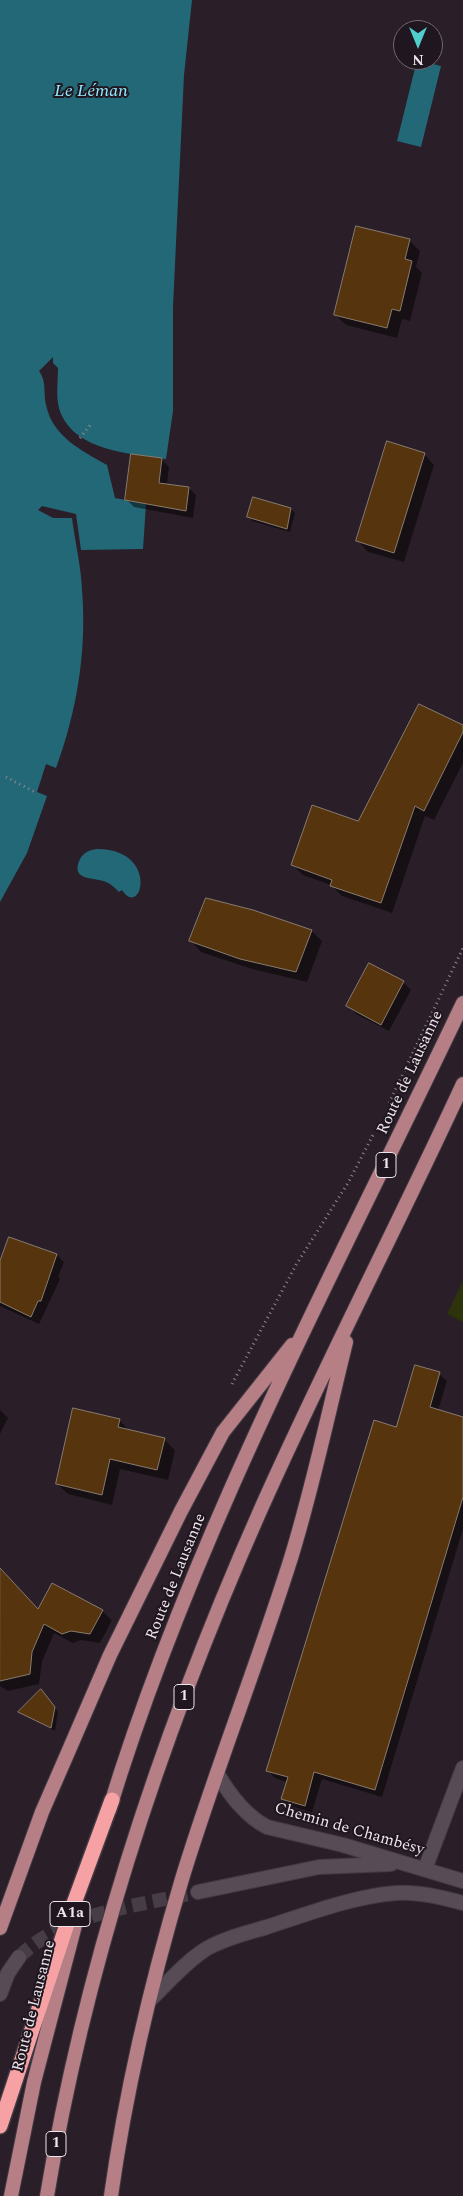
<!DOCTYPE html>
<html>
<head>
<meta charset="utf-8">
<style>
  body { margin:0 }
  #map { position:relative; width:463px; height:2196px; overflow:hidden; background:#2a1f29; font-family:Spectral,serif }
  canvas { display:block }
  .north { position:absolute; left:393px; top:20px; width:50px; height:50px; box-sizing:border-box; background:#20161f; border:1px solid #726971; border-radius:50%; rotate:180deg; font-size:14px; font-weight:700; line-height:20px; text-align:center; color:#ede6ec }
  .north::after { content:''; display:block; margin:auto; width:18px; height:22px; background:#52cdce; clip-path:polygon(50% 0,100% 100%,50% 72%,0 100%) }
</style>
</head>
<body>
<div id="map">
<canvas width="463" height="2196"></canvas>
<div class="north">N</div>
</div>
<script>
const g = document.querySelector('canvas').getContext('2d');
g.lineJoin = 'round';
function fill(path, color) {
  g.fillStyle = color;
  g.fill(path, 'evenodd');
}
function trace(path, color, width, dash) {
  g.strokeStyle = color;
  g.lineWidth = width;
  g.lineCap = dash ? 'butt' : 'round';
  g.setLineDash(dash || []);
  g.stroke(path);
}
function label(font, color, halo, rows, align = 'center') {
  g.font = font + ' Spectral,serif';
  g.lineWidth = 4;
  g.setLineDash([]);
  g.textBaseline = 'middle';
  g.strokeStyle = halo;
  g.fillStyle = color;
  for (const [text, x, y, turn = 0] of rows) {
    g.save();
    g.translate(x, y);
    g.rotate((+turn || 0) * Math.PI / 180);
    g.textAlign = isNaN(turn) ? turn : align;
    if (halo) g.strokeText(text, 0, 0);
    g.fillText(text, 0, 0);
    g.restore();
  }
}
fill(new Path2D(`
  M463 1281V1322L447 1314Z`), '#2d330b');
fill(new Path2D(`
  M0 0H192L184 75 173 306V411L166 459C131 454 77 451 61 414 55 400 58 383 58 368L53 363V357L39 371C47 382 43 392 46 405 53 437 81 450 107 465L115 498 146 504 143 549 81 550 76 514 42 506 38 510 53 518H72C75 542 81 566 82 590 87 651 77 711 56 768L46 764 37 792 47 796 27 853 0 902Z
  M417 60 441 66 421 147 397 141Z
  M97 849C160 849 142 920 122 890L119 892C115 888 111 884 106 882 96 877 69 882 80 859 84 852 90 850 97 849Z`), '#236877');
fill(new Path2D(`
  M409 240 420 251 416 267 422 273 410 321 402 319 397 338 346 325 335 315Z
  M424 454 434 465 404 562 368 552 358 541Z
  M162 460 169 467 167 485 189 488 196 495 193 518 134 507 126 499Z
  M254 499 291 509 295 513 290 532 252 521 249 517Z
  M463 727V763L434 820 425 816 392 913 342 896 331 885 303 875 293 865 359 823Z
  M312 931 322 941 307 982 252 969 201 952 191 941Z
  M403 982 411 990 389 1031 356 1014 348 1006Z
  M10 1239 57 1255 64 1262 58 1277 60 1279 39 1324 0 1306V1265Z
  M439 1374 447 1381 438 1411 463 1419V1529L382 1797 322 1779 312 1812 290 1806 282 1798 287 1782 275 1778 268 1771 397 1428Z
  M0 1410 8 1418 0 1434Z
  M119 1420 130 1431 164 1439 175 1450 168 1480 120 1469 112 1505 68 1494 57 1484Z
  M0 1572 39 1611H102L112 1620 100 1643 81 1640 73 1643 54 1633 42 1662 39 1684 8 1691 0 1686Z
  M45 1695 58 1712 55 1731 20 1712Z`), '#0007');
const building = new Path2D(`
  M356 226 410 239 405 259 412 261 400 311 392 309 387 328 334 315Z
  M387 441 425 453 394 553 356 541Z
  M131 454 162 458 159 483 189 487 186 511 125 500Z
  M253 497 291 508 287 529 247 517Z
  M419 704 463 725V732L424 811 415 806 381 903 330 886 332 880 291 865 312 805 358 821Z
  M206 898 253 910 312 930 296 972 240 959 189 941Z
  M369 963 404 981 381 1025 346 1006Z
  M9 1237 57 1254 41 1301H38L31 1317 0 1302V1261Z
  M415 1365 440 1372 430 1407 463 1417V1497L375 1790 314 1772 305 1806 281 1799 288 1777 266 1771 374 1420 396 1427Z
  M73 1408 120 1419 118 1427 165 1438 157 1470 110 1459 102 1495 56 1484Z
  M0 1568 38 1609 52 1583 103 1610 90 1634 71 1631 62 1634 44 1624 32 1652 30 1674 0 1681Z
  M41 1689 55 1707 51 1728 18 1712Z`);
fill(building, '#56340d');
trace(building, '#887b70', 1);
trace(new Path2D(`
  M19 1957C65 1912 138 1906 198 1892`), '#473d46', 14, [14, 7]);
const minor = new Path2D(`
  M425 1869 463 1768`);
const tertiary = new Path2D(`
  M217 1773C229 1794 246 1816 267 1827L343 1845 463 1881
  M198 1892 319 1867 391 1864
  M0 1994 8 1973 19 1957
  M150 2000C168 1983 184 1963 206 1949 225 1938 247 1933 267 1927 307 1914 354 1896 396 1893 418 1891 442 1897 463 1903`);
const primary = new Path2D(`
  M109 1810C195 1529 337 1268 463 1003
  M0 1928 42 1812 69 1750 110 1655 181 1511 223 1432 292 1345
  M11 2196 34 2082 79 1910
  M47 2196C86 1960 163 1730 260 1511 324 1367 397 1227 463 1084
  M111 2196C126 2089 151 1983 182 1879 215 1771 257 1666 291 1558 313 1487 328 1414 346 1342`);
const motorway = new Path2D(`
  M0 2126 73 1906 112 1800`);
trace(minor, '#423a42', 16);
trace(tertiary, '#423a42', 16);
trace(primary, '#423a42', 16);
trace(motorway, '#423a42', 18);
trace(new Path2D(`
  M80 438 91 424
  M6 777 37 793
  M389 1103 463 948
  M232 1384 296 1265 348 1183 373 1135`), '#90888f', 3, [1, 4]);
trace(minor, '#574b56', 14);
trace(tertiary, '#574b56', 14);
trace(primary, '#b67f85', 14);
trace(motorway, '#f6a2a4', 15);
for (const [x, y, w] of [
  [386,1165,20],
  [184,1697,20],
  [70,1914,40],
  [56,2144,20]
]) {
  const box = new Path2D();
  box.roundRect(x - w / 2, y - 12.5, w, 25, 4);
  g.fillStyle = '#20161f';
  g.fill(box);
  trace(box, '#ede6ec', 1);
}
label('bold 15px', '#ede6ec', null, [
  ["1",386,1165],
  ["1",184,1697],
  ["A1a",70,1914],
  ["1",56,2144]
]);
label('16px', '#ede6ec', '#20161f', [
  ["Route de Lausanne",411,1073,-65],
  ["Route de Lausanne",177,1577,-68],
  ["Chemin de Chambésy",349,1830,16],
  ["Route de Lausanne",35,2006,-76]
]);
label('italic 18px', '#91e9fe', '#20161f', [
  ["Le Léman",91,92]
]);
</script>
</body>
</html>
